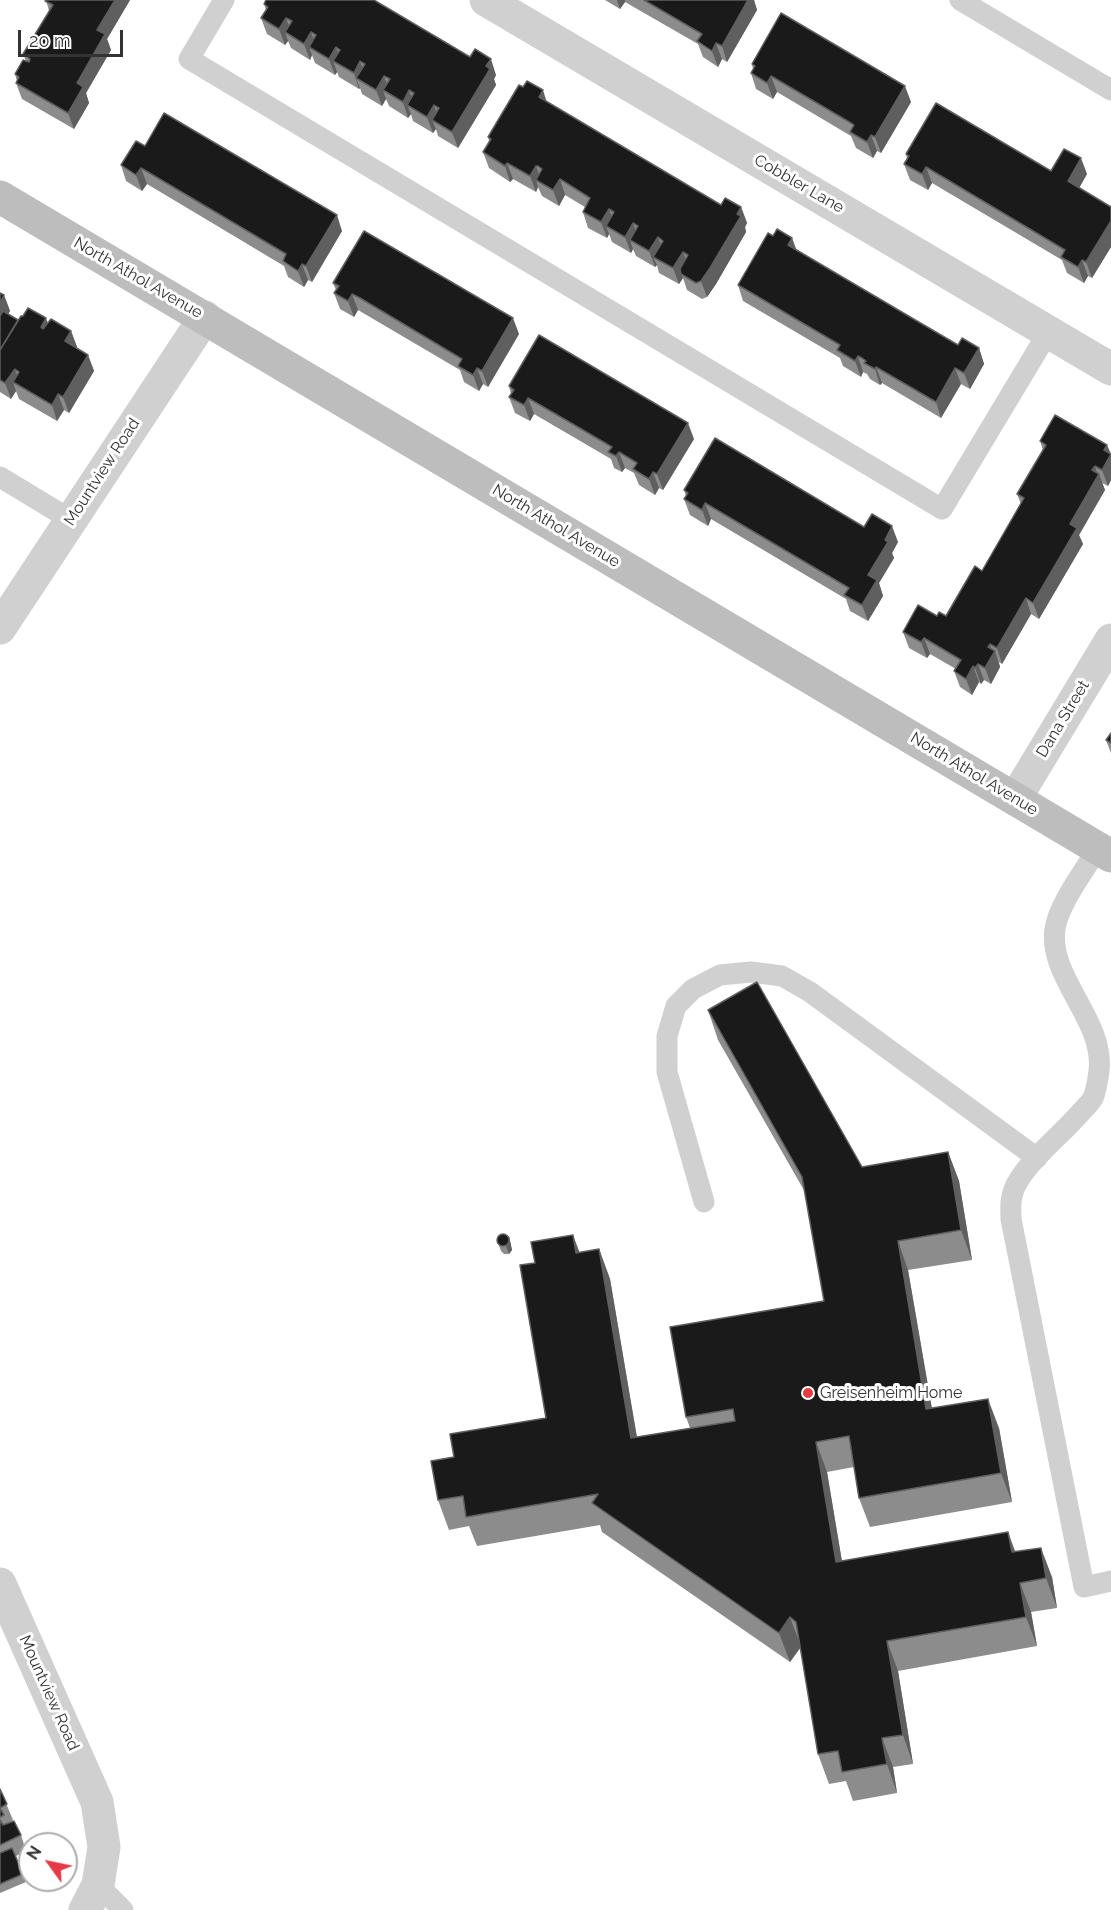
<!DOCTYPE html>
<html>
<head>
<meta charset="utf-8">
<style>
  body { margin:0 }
  #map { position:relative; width:1111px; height:1910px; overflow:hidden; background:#fff; font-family:Raleway,sans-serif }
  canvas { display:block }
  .north { position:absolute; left:18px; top:1832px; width:60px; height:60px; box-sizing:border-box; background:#fff; border:2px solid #adadad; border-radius:50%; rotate:303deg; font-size:16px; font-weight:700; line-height:24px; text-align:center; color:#333 }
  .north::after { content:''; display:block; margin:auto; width:21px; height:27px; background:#e63946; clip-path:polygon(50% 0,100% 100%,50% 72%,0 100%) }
  .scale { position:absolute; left:18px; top:30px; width:105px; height:27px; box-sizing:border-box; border:3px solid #333; border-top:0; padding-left:8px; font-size:18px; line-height:21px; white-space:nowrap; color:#333; -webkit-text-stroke:4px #fff; paint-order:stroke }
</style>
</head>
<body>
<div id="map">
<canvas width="1111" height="1910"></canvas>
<div class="north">N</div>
<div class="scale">20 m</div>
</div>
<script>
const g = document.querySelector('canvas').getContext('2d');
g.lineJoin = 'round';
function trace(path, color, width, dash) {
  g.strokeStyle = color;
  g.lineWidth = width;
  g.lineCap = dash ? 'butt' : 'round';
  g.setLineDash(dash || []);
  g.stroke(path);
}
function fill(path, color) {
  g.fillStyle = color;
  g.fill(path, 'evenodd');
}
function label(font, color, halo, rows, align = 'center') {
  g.font = font + ' Raleway,sans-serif';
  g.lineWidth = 6;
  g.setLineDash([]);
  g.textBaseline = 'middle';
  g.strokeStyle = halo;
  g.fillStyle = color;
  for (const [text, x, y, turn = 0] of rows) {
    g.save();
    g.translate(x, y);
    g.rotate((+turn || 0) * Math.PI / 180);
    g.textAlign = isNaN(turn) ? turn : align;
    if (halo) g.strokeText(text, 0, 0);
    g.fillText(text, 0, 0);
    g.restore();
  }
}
trace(new Path2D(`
  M224 0 189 59 942 509 1049 331
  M960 0 1111 90
  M0 477 71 520
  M1098 848C1085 870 1058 905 1055 929 1048 978 1105 1020 1099 1071 1098 1079 1096 1091 1093 1098 1090 1103 1085 1108 1081 1112 1063 1134 1017 1169 1012 1196 1010 1203 1011 1212 1011 1219L1084 1587 1111 1581
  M704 1202 667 1072V1036L676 1006 693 989 720 975 751 972 782 976 810 992 1037 1158
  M98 1885 123 1910`), '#d0d0d0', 21);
trace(new Path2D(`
  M486 0 1111 369
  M0 628 205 317
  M1015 799 1111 640
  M0 1584 97 1802 104 1847 98 1885 85 1910`), '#d0d0d0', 33);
trace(new Path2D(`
  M0 197 1111 856`), '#bdbdbd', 33);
fill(new Path2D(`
  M46 0H130L107 39 111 50 86 93 89 103 74 129 22 99 16 83 17 81 15 74 26 61 23 54 49 11Z
  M605 0H754L757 10 727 62 722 59 718 67 703 57 698 44 625 2 620 9Z
  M264 4 496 75 494 79 496 85 458 148 438 136 436 129 433 133 413 121 411 114 408 118 389 106 386 99 382 106 362 94 360 88 359 89 339 77 337 72 335 75 315 63 312 55 310 60 291 48 288 41 285 45 267 34 261 18 266 10Z
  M752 64 911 102 881 153 877 151 873 158 856 148 851 136 777 92 773 99 756 89 751 73 753 69Z
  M547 102 721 205 741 207 747 223 745 227 746 232 716 284 707 297 702 299 687 290 683 278 679 284 659 273 657 265 655 267 636 256 633 249 631 253 612 242 609 234 607 238 588 228 583 212 585 207 565 195 559 206 542 196 538 187 536 192 513 179 510 182 489 168 483 152 489 141 488 137Z
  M145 146 342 231 312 282 308 280 304 287 288 277 284 266 239 239 147 184 142 191 126 181 121 165Z
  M906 154 1051 171 1087 174 1079 188 1111 207V247L1092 278 1088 276 1084 283 1067 273 1062 260 932 183 928 190 910 180 904 164 907 159Z
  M773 236 792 238 796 250 958 345 979 348 984 364 970 389 961 384 941 418 882 383 880 385 870 379 867 374 863 372 861 377 843 366 840 358 743 301 738 285Z
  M333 283 519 334 488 387 483 384 479 391 464 382 460 370 358 310 354 317 340 309 334 293 336 290Z
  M0 293 4 295 10 311 8 314 18 320 48 323 71 331 77 347 76 348 88 355 94 371 69 413 64 410 57 421 19 399 16 391 11 399 0 392Z
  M509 386 694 439 663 490 659 488 655 495 639 485 634 473 625 468 622 472 614 468 611 459 534 414 530 421 515 413 509 397 511 394Z
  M1040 441 1110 454H1111V480L1108 486 1102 483 1105 490 1079 535 1083 544 1039 619 1031 614 1002 664 999 662 1000 667 991 684 984 680 981 684 979 682 972 695 960 687 954 671 956 669 930 654 927 658 909 648 903 632 937 616H946L982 571 1021 504 1017 494 1043 450Z
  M684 490 864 527 898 542 892 553 894 558 879 583 883 596 868 621 850 611 846 599 711 519 708 526 690 515 684 499 686 496Z
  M1111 733V753L1106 740Z
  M708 1010 862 1167 948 1152 959 1181 972 1260 908 1270 932 1408 999 1428 1012 1502 870 1527 859 1498 854 1467 827 1472 842 1561 1015 1552 1052 1577 1057 1608 1031 1612 1037 1646 898 1671 913 1764 893 1767 897 1793 853 1801 846 1781 829 1784 818 1754 800 1647 790 1662 602 1532 600 1525 477 1546 469 1526 449 1530 438 1500 454 1457 546 1418 535 1263 580 1252 599 1249 610 1279 637 1437 690 1428 686 1417 824 1301 805 1192 718 1040Z
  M509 1236 512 1250 509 1254H504L501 1251 498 1243Z
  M0 1789 13 1820 7 1824 21 1835 26 1851 16 1856 26 1882 0 1893Z`), '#8c8c8c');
fill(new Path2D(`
  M115 0H130L107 39 111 50 86 93 89 103 74 129 68 113 77 83 97 30Z
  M617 0H625V2L620 9Z
  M748 0H754L757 10 727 62 722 46Z
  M286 18 292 34 285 32 288 41 285 45 279 29Z
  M311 32 317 48 309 47 312 55 310 60 304 44Z
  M716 43 722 59 718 67 712 51Z
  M336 47 342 63 333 61 337 72 335 75 329 59Z
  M491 59 496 75 494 79 496 85 458 148 452 132 486 66Z
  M360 61 366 77 356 78 360 88 359 89 354 73Z
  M384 76 390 92 383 90 386 99 382 106 376 90Z
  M771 76 777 92 773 99 767 83Z
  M905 86 911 102 881 153 875 137Z
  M409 90 415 106 407 105 411 114 408 118 403 102Z
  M543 90 548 106 539 97Z
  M434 105 440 121 432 120 436 129 433 133 427 117Z
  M871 135 877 151 873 158 867 142Z
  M1081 158 1087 174 1074 197 1068 181Z
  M507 163 513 179 510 182 505 166Z
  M536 166 542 182 536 180 538 187 536 192 530 176Z
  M926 167 932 183 928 190 922 174Z
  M141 168 147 184 142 191 136 175Z
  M560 179 565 195 559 206 553 190Z
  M741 207 747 223 745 227 746 232 716 284 707 297 701 281Z
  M609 209 615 225 606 226 609 234 607 238 601 222Z
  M337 215 342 231 312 282 306 266Z
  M1111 221V247L1092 278 1086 262Z
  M633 223 639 239 630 240 633 249 631 253 625 237Z
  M658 237 664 253 653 257 657 265 655 267 649 251Z
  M792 238 798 254 788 245Z
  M683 252 689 268 681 274 683 278 679 284 673 268Z
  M1082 260 1088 276 1084 283 1078 267Z
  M302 264 308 280 304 287 298 271Z
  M352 294 358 310 354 317 348 301Z
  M4 295 10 311 0 328V303Z
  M46 318 52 334 41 327Z
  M513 318 519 334 488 387 482 371Z
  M71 331 77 347 71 357 65 341Z
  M979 348 984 364 970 389 964 373Z
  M88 355 94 371 69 413 63 397Z
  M858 356 863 372 861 377 855 361Z
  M876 367 882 383 880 385 875 369Z
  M477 368 483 384 479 391 473 375Z
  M955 368 961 384 941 418 936 402Z
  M15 369 20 385 13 382 16 391 11 399 5 383Z
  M58 394 64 410 57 421 52 405Z
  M528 398 534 414 530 421 524 405Z
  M688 423 694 439 663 490 657 474Z
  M1107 445 1111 454V480L1108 486 1102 470 1104 450Z
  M619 452 625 468 622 472 616 456Z
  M1095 466 1098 476 1099 474 1105 490 1079 535 1083 544 1039 619 1033 603 1070 524 1092 470Z
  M653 472 659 488 655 495 649 479Z
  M705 503 711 519 708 526 702 510Z
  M892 526 898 542 892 553 894 558 879 583 883 596 868 621 862 605 868 575Z
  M1026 598 1031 614 1002 664 997 648Z
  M924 638 930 654 927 658 921 642Z
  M990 644 993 654 995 651 1000 667 991 684 985 668 988 647Z
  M978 664 984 680 981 684 975 668Z
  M973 666 979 682 972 695 966 679Z
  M948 1152 959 1181 972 1260 961 1230Z
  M573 1235 584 1264 576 1253Z
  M509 1236 512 1250 509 1254 506 1246Z
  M898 1241 908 1270 937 1439 926 1409Z
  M599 1249 610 1279 642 1468 631 1438Z
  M988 1399 999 1428 1012 1502 1001 1473Z
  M816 1442 827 1472 847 1592 836 1562Z
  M1008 1532 1019 1562 1012 1552Z
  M1041 1548 1052 1577 1057 1608 1046 1578Z
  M1020 1583 1031 1612 1037 1646 1026 1617Z
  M790 1617 801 1647 790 1662 779 1633Z
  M887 1641 898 1671 913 1764 903 1735Z
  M882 1738 893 1767 897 1793 887 1764Z`), '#5f5f5f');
const building = new Path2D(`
  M46 0H115L97 30 105 34 77 83 83 87 68 113 16 83 19 77 15 74 23 60 29 62 30 59 23 54 53 5 45 1Z
  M266 0H374L470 57 475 49 491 59 486 66 490 69 452 132 432 120 439 108 437 107 434 105 427 117 407 105 414 93 409 90 403 102 383 90 390 79 384 76 376 90 356 78 365 64 363 63 360 61 354 73 333 61 340 50 336 47 329 59 309 47 316 35 311 32 304 44 285 32 292 21 286 18 279 29 261 18 268 7 264 4Z
  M644 0H748L722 46 716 43 712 51 697 41 702 34Z
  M781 13 905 86 875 137 871 135 867 142 850 132 854 125 851 123 771 76 767 83 751 73 755 66 752 64Z
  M527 81 543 90 539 97 721 205 725 198 741 207 737 214 741 216 710 268 701 281 696 283 681 274 680 269 688 255 683 252 673 268 653 257 663 241 658 237 649 251 630 240 638 226 633 223 625 237 606 226 614 212 609 209 601 222 583 212 590 198 560 179 553 190 536 180 542 169 538 166H536L530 176 507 163 505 166 483 152 491 139 488 137 519 85 523 87Z
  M936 103 1051 171 1064 149 1081 158 1068 181 1111 207V221L1086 262 1082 260 1078 267 1061 257 1065 250 926 167 922 174 904 164 909 156 906 154Z
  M164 113 337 215 306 266 302 264 298 271 283 261 286 254 234 223 141 168 136 175 121 165 136 141 145 146Z
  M777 229 792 238 788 245 917 321 958 345 962 338 979 348 964 373 955 368 936 402 876 367 875 369 864 363 866 361 862 358 858 356 855 361 837 350 840 345 738 285 768 233 773 236Z
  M364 231 513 318 482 371 477 368 473 375 458 366 462 359 360 298 352 294 348 301 334 293 339 286 333 283Z
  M0 293 4 295 0 303Z
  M28 308 46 318 41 327 43 329 51 319 71 331 65 341 88 355 63 397 58 394 52 405 13 382 19 372 15 369 5 383 0 380V350L21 316H23Z
  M3 311 18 320 0 350V316Z
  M539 335 688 423 657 474 653 472 649 479 633 469 637 463 619 452 616 456 608 452 612 447 559 416 528 398 524 405 509 397 514 390 509 386Z
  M1055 415 1107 445 1104 450 1111 454 1102 470 1095 466 1092 470 1099 474 1070 524 1077 528 1033 603 1026 598 997 648 990 644 988 647 995 651 985 668 978 664 975 668 973 666 966 679 954 671 961 660 924 638 921 642 903 632 918 605 937 616 939 612 946 616 975 566 982 571 1024 498 1017 494 1046 445 1040 441Z
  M715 438 864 527 872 514 892 526 885 540 888 542 868 575 877 580 862 605 844 595 849 588 705 503 702 510 684 499 688 493 684 490Z
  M1111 733V743L1106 740Z
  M757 982 862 1167 948 1152 961 1230 898 1241 926 1409 988 1399 1001 1473 859 1498 849 1436 816 1442 836 1562 1008 1532 1012 1552 1041 1548 1046 1578 1020 1583 1026 1617 887 1641 903 1735 882 1738 887 1764 842 1772 838 1751 818 1754 796 1622 790 1617 779 1633 592 1503 598 1494 466 1517 463 1496 438 1500 431 1461 454 1457 450 1434 546 1418 520 1265 535 1263 531 1242 573 1235 576 1253 599 1249 631 1438 735 1421 733 1409 686 1417 670 1327 824 1301 802 1177 708 1010Z
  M497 1240a6 6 0 1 1 12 0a6 6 0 1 1-12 0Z
  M0 1789 7 1804 0 1808Z
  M0 1808 4 1815 0 1817Z
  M0 1820 3 1825 14 1821 21 1835 0 1845Z
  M12 1848 23 1874 0 1884V1853Z`);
fill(building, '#1a1a1a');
trace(building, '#5f5f5f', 1.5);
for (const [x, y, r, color] of [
  [808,1393,6,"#e63946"]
]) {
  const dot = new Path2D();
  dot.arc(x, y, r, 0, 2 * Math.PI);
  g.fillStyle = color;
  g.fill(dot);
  trace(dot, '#fff', 2);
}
label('16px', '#333', '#fff', [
  ["Cobbler Lane",799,184,30],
  ["North Athol Avenue",138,278,30],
  ["Mountview Road",102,472,-57],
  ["North Athol Avenue",556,526,31],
  ["Dana Street",1063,719,-59],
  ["North Athol Avenue",974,774,31],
  ["Mountview Road",49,1693,66]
]);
label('16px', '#333', '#fff', [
  ["Greisenheim Home",820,1393]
], 'left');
</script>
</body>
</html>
